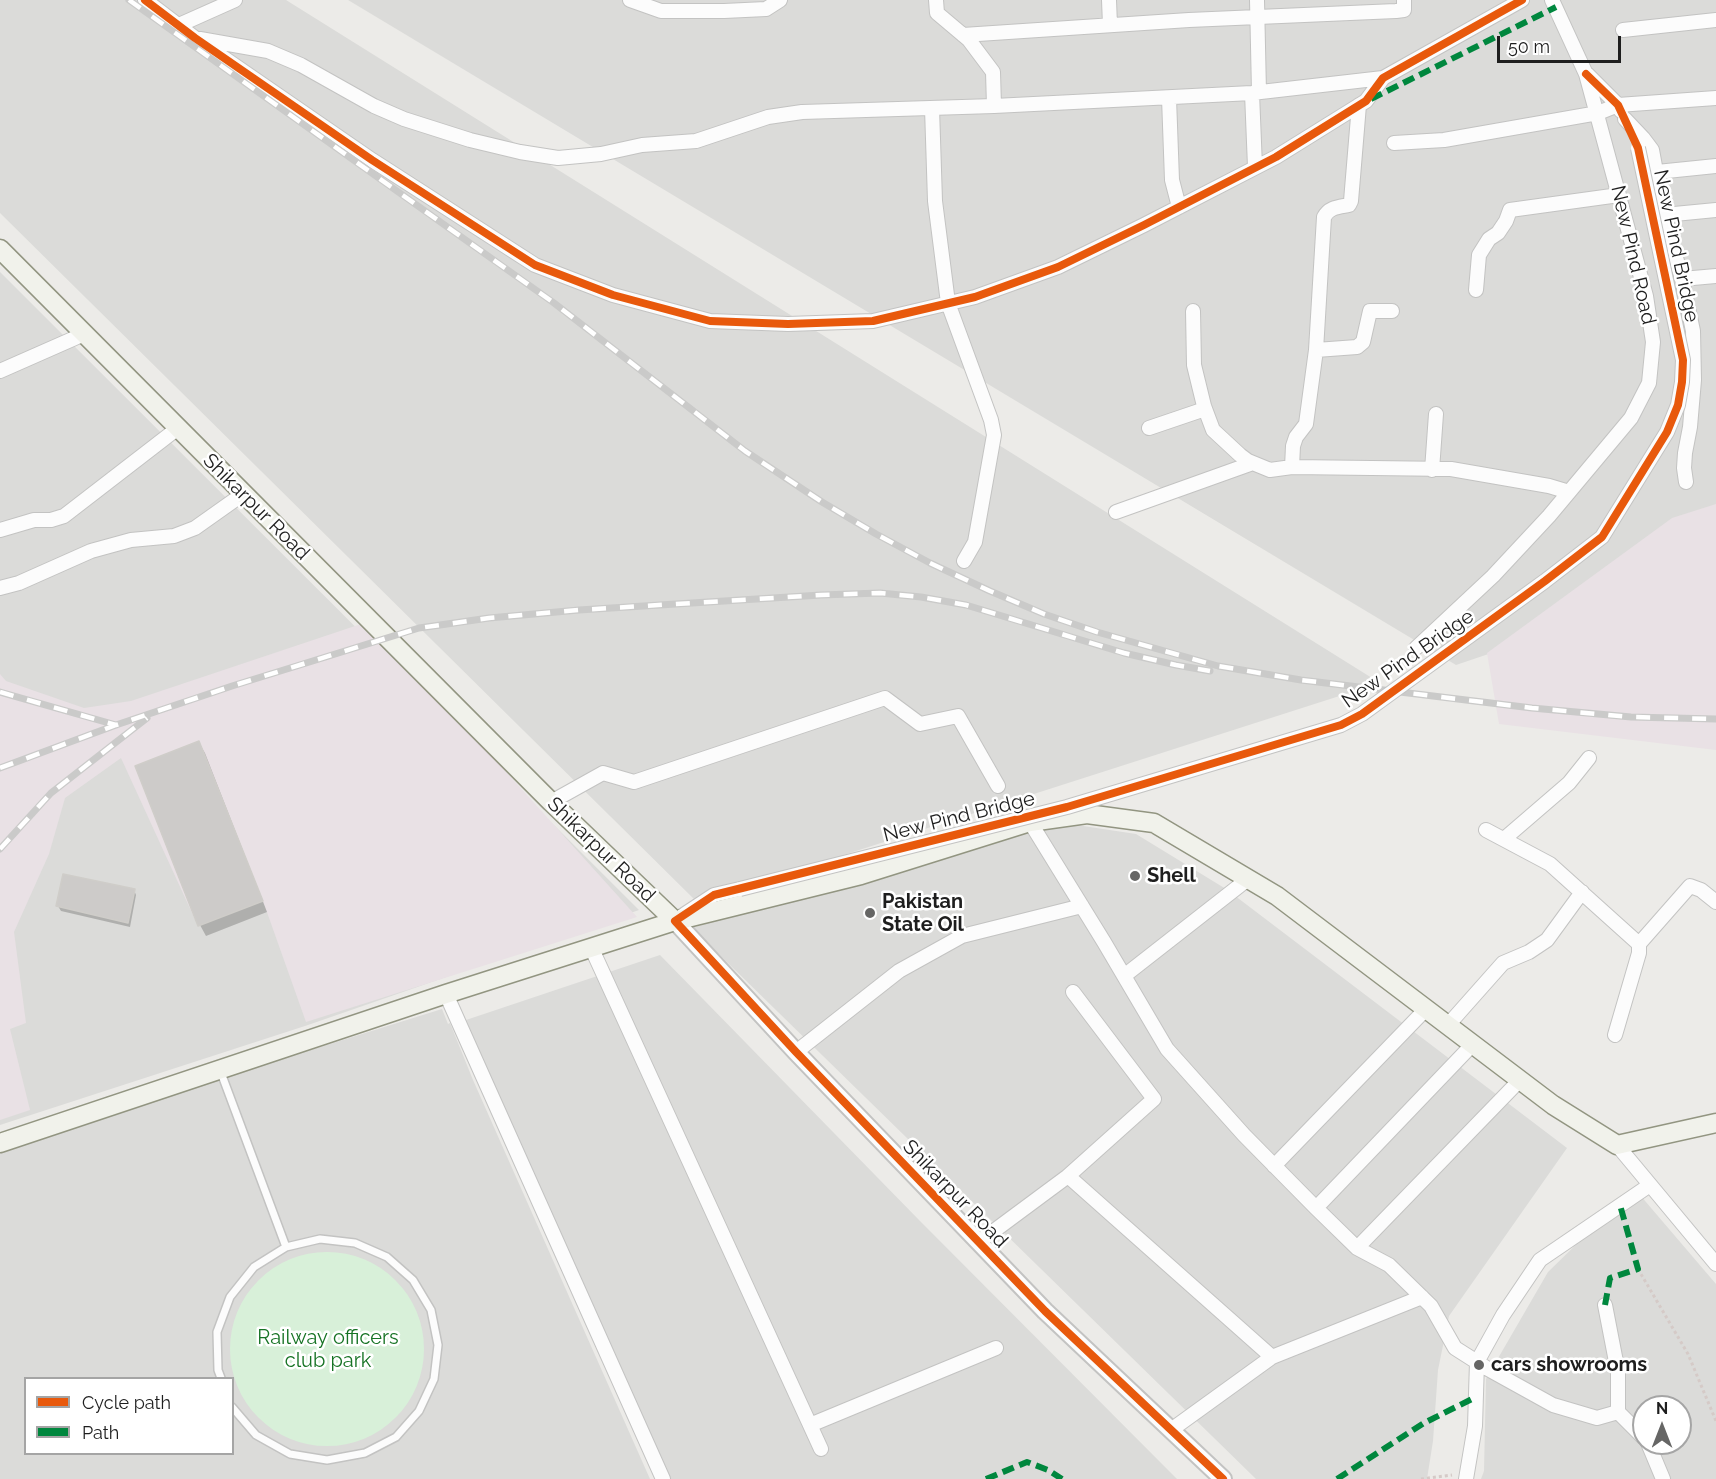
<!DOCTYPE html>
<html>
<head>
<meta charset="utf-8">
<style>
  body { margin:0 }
  #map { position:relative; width:1716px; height:1479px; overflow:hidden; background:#ecebe8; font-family:Raleway,sans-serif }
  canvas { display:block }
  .legend { position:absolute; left:24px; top:1377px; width:210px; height:78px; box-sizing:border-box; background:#fff; border:2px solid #a5a5a5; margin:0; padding:8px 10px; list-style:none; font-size:18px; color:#1e1e1e }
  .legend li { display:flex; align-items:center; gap:12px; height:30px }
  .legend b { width:30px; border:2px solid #a5a5a5 }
  .north { position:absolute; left:1632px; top:1395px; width:60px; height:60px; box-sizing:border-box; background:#fff; border:2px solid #a5a5a5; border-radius:50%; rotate:0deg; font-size:16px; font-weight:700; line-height:24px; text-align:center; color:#1e1e1e }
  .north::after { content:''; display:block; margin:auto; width:21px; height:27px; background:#666665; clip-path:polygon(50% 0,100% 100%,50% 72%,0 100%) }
  .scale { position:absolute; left:1497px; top:36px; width:124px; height:27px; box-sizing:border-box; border:3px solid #1e1e1e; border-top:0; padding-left:8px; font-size:18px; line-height:21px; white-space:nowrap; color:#1e1e1e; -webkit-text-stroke:4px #fff; paint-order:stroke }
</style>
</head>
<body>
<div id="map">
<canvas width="1716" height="1479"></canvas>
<ul class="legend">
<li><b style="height:8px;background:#e8590c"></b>Cycle path</li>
<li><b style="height:8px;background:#00873e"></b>Path</li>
</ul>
<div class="north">N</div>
<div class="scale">50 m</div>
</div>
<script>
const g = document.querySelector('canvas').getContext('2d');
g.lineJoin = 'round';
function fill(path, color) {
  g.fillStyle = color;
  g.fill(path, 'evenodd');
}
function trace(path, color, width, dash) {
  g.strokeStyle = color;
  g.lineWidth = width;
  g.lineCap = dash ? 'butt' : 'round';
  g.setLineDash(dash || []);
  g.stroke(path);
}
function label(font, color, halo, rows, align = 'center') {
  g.font = font + ' Raleway,sans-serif';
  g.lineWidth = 5;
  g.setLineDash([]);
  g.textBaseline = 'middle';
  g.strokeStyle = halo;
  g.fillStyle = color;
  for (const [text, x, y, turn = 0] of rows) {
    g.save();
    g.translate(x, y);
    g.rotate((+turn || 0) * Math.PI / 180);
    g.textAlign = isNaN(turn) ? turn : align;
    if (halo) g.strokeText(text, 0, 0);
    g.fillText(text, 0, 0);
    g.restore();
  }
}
fill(new Path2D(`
  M0 0H286L1380 683 697 902 0 213Z
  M348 0H1716V577L1456 665Z
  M0 272 639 910 308 1025 0 1125Z
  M1070 824 1136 834 1226 889 1567 1148 1449 1316 1438 1370 1433 1441 1427 1479H1256L692 928 1018 829Z
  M660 955 920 1221 1177 1479H664L466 1020Z
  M442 1009 448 1024 450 1023 473 1080 650 1479H0V1147ZM26 1378H232V1454H26Z
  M1634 1188 1716 1284V1479H1481L1484 1471 1486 1379 1548 1272ZM1644 1407H1680V1443H1644Z`), '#dbdbd9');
fill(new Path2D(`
  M1716 504V750L1499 724 1487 653 1672 518Z
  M370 621 637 917 306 1022 263 901 198 926 121 758 65 798 49 854 14 932 26 1023 10 1029 30 1110 0 1120V674L6 681 84 708 131 701Z`), '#e9e1e5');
fill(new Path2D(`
  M230 1349a97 97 0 1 1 194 0a97 97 0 1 1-194 0Z`), '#d8f0d9');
fill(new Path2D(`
  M199 743 205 753 267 912 206 936 200 925Z
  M134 890 136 895 130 927 61 911 58 906Z`), '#0003');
const building = new Path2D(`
  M199 741 263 901 198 926 135 766Z
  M63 874 135 889 128 923 56 906Z`);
fill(building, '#cdcbc9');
trace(building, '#cfcdc9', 1.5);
const service = new Path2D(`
  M220 1070 286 1247
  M221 1378 218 1370 217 1332 230 1297 254 1267 286 1247 320 1239 355 1243 387 1257 413 1280 431 1310 438 1345 434 1379 419 1411 396 1437 365 1453 327 1460 290 1454 256 1435 232 1407`);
const minor = new Path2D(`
  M145 0 195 38 372 160 535 265 613 295 710 321 788 324 873 321 975 297 1058 267 1144 225 1276 157 1366 101 1383 78 1522 0
  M630 0 661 11H724L766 9 780 0
  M936 0 937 13 969 40 993 72 994 106
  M1109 0 1110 25
  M1257 0 1259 92
  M179 25 235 0
  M1623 30 1716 20
  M963 35 1189 20 1396 11 1404 10V0
  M200 39 268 51 301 65 374 106 404 119 470 140 520 152 558 158 601 154 642 145 696 141 768 117 802 112 994 106 1252 93 1383 78
  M1587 74 1618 105 1621 111
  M1252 93 1255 167
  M1169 98 1172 180 1179 207
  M932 108 935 201 948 303 991 420 994 435 975 542 964 561
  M1625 119 1643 138 1652 150 1664 215 1682 279 1693 331 1694 380 1690 427 1685 453 1684 468 1686 482
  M1394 143 1444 140 1598 113 1618 105 1716 98
  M1657 172 1716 166
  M1664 215 1716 210
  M1682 279 1716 276
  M1476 290 1479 255 1489 239 1498 233 1506 221 1510 210 1619 195
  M1193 311 1194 365 1204 406 1213 430 1240 455 1248 461 1270 470 1292 467 1451 469 1549 486 1569 492
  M1316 350 1357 347 1363 342 1370 311H1392
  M0 371 84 334
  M1149 428 1205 409
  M1292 467 1293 446 1296 437 1306 424 1316 350 1324 217C1329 207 1339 207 1349 205L1351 201 1359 105
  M1432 470 1436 414
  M1116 512 1253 463
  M0 530 34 520H51L64 516 178 428
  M0 588 19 583 91 551 131 540 174 536 195 528 243 494
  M1416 648 1493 576 1549 516 1631 418 1649 383 1653 342 1646 296 1586 74 1552 0
  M551 802 603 773 634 782 885 698 920 724 958 716 998 786
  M1030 822 1104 942 1167 1049 1244 1135 1316 1208 1357 1248 1389 1265 1431 1306 1455 1348 1488 1369 1553 1405 1597 1418 1618 1412
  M1486 830 1550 864 1639 944V953L1615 1035
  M1504 839 1569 783 1589 758
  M682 916 714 895 740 889
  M1639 944 1690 886 1701 890 1716 902
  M591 947 821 1449
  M1124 976 1248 879
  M446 994 663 1479
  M1448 1025 1503 963 1529 952 1547 940 1582 892
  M796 1052 899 971 962 936 1082 906
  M1617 1145 1716 1264
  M1274 1166 1426 1009
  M1068 1176 1154 1099 1073 992
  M1316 1208 1473 1044
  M979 1242 1068 1176 1272 1357
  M1357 1248 1520 1080
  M1605 1305 1618 1372V1412L1644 1438
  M810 1425 996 1348
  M1171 1430 1272 1357 1422 1297
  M1648 1443 1663 1479
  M1466 1479 1475 1426 1477 1362 1503 1315 1540 1260 1650 1185`);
const tertiary = new Path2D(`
  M675 921 796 1052 1045 1311 1223 1479`);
const secondary = new Path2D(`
  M0 249 551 802 675 921
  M0 1143 446 994 675 921 861 875 1030 822 1087 814 1154 823 1277 896 1553 1105 1617 1145 1716 1123`);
trace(service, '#c3c3c2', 10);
trace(minor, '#c3c3c2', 16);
trace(tertiary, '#c3c3c2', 20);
trace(secondary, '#929581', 21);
trace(new Path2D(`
  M1638 1269 1688 1354 1716 1421
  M1421 1479 1452 1475`), '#d5cac7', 3, [3, 3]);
trace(service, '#fcfcfc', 7);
trace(minor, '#fcfcfc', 14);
trace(tertiary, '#fcfcfc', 16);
trace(secondary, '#f1f2eb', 18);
const rail = new Path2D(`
  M129 0 554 303 745 451 822 502 876 534 930 563 990 591 1044 614 1097 632 1218 666 1301 680 1532 708 1631 717 1716 719
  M0 692 116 725
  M0 768 116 725 232 686 419 628 489 618 579 610 821 595 880 593 921 597 966 605 1124 653 1176 665 1210 671
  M0 849 51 793 147 718`);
trace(rail, '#cacac9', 7);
trace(rail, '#fff', 4.5, [14]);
const minorBridge = new Path2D(`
  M740 889 1067 807 1341 725 1362 714 1545 581 1602 537 1667 432 1678 405 1682 382 1683 360 1638 148`);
trace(minorBridge, '#c3c3c2', 16, []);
trace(minorBridge, '#fcfcfc', 14);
trace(new Path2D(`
  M1371 99 1556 7
  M1605 1305 1610 1278 1638 1269 1620 1205
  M986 1479 1027 1462 1048 1470 1062 1479
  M1337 1479 1424 1423 1476 1397`), '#00873e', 6, [12, 6]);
trace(new Path2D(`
  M145 0 195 38 372 160 535 265 613 295 710 321 788 324 873 321 975 297 1058 267 1144 225 1276 157 1366 101 1383 78 1522 0
  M1223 1479 1045 1311 796 1052 675 921 714 895 1067 807 1341 725 1362 714 1545 581 1602 537 1667 432 1678 405 1682 382 1683 360 1638 148 1618 105 1586 74`), '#e8590c', 8);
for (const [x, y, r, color] of [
  [1135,876,6,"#666665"],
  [870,913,6,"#666665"],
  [1479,1365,6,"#666665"]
]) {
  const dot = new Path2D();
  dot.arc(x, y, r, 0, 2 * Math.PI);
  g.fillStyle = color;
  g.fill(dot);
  trace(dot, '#fff', 2);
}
label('20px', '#1e1e1e', '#fff', [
  ["New Pind Bridge",1676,246,78],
  ["New Pind Road",1633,255,77],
  ["Shikarpur Road",256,507,45],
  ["New Pind Bridge",1408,659,-35],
  ["New Pind Bridge",959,817,-14],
  ["Shikarpur Road",601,850,44],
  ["Shikarpur Road",955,1194,46]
]);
label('bold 20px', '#1e1e1e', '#fff', [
  ["Shell",1147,876],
  ["Pakistan",882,902],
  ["State Oil",882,925],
  ["cars showrooms",1491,1365]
], 'left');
label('20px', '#167324', '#fff', [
  ["Railway officers",328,1338],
  ["club park",328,1361]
]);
</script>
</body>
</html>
